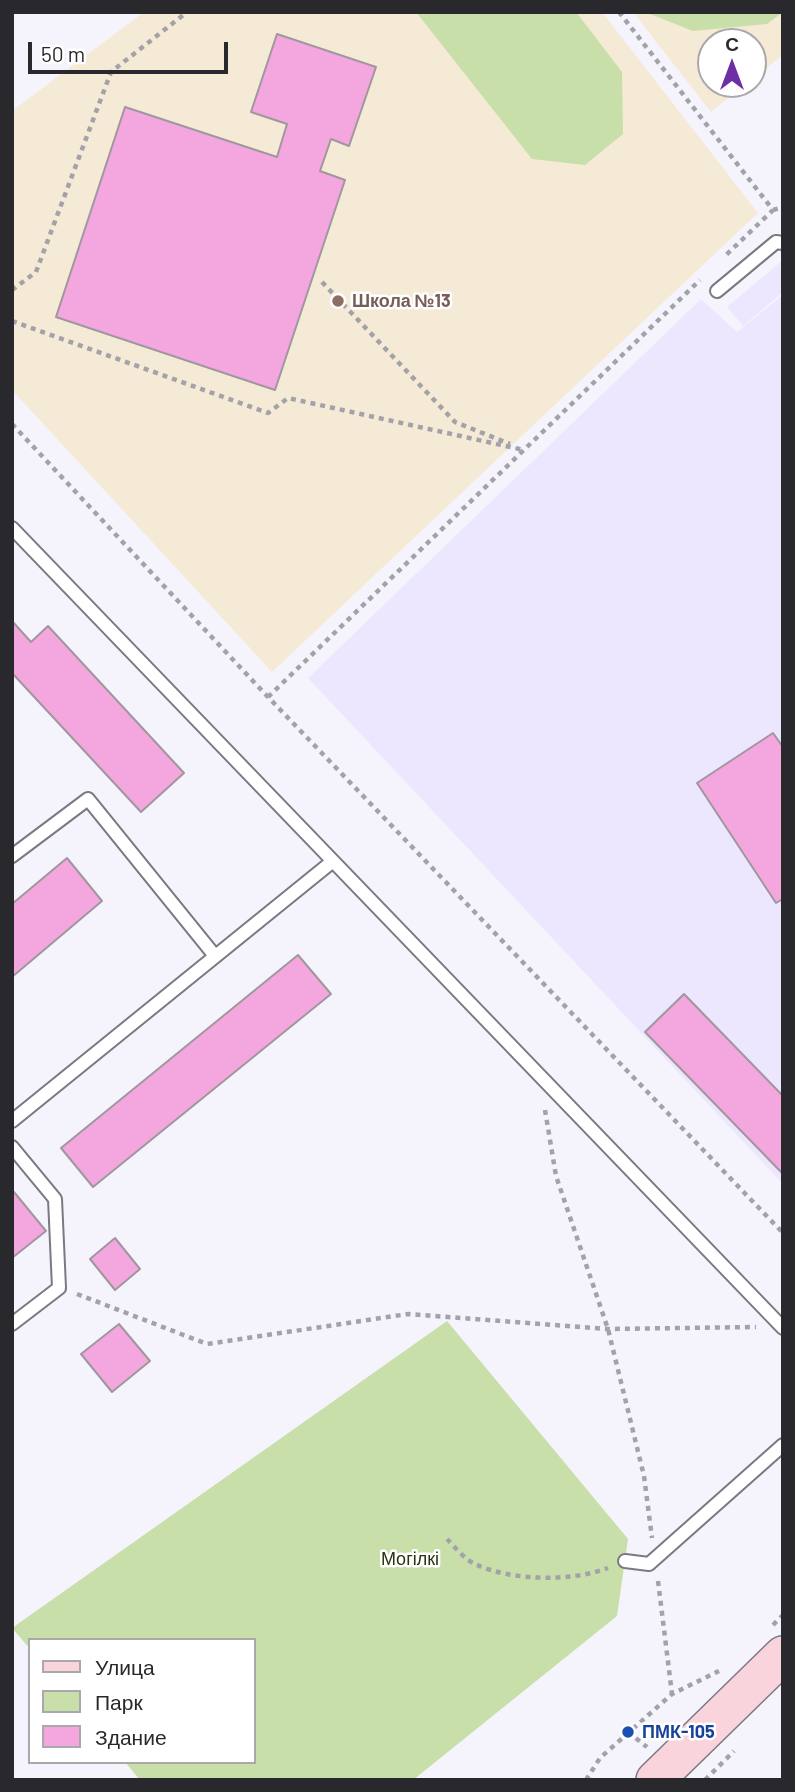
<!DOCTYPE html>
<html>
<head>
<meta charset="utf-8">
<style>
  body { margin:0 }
  #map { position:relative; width:795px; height:1792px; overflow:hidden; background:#f5f4fd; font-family:Barlow,sans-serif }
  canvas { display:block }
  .frame { position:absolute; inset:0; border:14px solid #29282c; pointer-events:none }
  .legend { position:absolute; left:28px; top:1638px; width:228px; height:126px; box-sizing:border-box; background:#fff; border:2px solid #a9a9ab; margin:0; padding:9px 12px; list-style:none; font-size:21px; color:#29282c }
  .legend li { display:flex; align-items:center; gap:14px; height:35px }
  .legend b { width:35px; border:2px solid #a9a9ab }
  .north { position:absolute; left:697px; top:28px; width:70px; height:70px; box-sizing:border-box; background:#fff; border:2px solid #a9a9ab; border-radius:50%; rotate:0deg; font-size:19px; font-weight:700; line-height:28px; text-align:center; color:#29282c }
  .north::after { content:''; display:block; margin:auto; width:24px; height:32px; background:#6f2fa4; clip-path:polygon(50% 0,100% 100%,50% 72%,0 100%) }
  .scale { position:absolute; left:28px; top:42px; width:200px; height:32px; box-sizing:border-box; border:4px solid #29282c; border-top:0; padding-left:9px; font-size:21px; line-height:24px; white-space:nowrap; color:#29282c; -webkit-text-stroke:5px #fff; paint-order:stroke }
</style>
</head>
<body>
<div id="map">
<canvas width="795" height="1792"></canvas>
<div class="frame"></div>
<ul class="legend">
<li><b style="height:9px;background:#f9d4dc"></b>Улица</li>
<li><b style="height:19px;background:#c8dfa9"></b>Парк</li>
<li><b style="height:19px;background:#f4a7de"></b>Здание</li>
</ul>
<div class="north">С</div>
<div class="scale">50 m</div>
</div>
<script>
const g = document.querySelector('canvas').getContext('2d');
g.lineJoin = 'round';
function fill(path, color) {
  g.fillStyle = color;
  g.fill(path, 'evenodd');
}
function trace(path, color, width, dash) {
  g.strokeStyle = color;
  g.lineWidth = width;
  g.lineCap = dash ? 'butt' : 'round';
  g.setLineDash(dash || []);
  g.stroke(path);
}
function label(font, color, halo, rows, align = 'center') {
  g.font = font + ' Barlow,sans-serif';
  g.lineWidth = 5;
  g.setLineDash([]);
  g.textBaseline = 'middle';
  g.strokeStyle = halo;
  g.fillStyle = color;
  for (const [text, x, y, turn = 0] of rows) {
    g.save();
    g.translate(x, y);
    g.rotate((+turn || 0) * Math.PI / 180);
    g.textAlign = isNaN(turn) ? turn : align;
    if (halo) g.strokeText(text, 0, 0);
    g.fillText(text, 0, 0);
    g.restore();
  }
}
fill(new Path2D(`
  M783 260V292L743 326 727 307Z
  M783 295V1184L308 678 701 299 737 332Z`), '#ece7fe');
fill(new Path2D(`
  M144 12H602L758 213 272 672 12 390V111Z
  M633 12H783V55L753 79V42H711V84H746L711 112Z`), '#f5ead5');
fill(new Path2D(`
  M416 12H576L622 72 623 134 585 165 532 159Z
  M645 12H783L767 24 693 31Z
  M447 1321 628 1539 617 1616 413 1780H140L125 1762H254V1640H30V1649L12 1628Z`), '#c8dfa9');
const building = new Path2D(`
  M277 34 376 67 349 146 331 139 320 171 345 180 275 390 56 317 125 107 277 157 287 124 251 112Z
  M12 621 31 642 48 626 184 773 141 812 12 673Z
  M773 733 783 747V899L776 903 697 783Z
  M67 858 102 901 12 977V904Z
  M298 955 331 994 93 1187 61 1148Z
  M684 994 783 1096V1174L645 1032Z
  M14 1192 46 1231 12 1258V1193Z
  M115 1238 140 1269 115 1290 90 1259Z
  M119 1324 150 1361 112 1392 81 1354Z`);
fill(building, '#f4a7de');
trace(building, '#a0979d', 2);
const service = new Path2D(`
  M717 291 776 242 783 243
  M12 528 783 1328
  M12 856 88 799 215 956
  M12 1121 333 861
  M12 1147 55 1199 59 1288 12 1324
  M625 1561 649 1564 783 1445`);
const secondary = new Path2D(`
  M655 1780 783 1655`);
trace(service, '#7a7981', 16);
trace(secondary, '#7a7981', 40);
trace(new Path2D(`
  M619 12 773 210 724 257
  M773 210 783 207
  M322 282 455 422 510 444
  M12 290 36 272 111 72 187 12
  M12 321 268 413 288 398 524 450
  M12 424 268 697 783 1233
  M268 697 700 280
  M545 1110 556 1176 608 1329 644 1476 652 1538
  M77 1294 207 1344 408 1314 608 1329 756 1327
  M447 1539C455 1547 464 1559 475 1564 511 1581 571 1582 608 1568
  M658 1581 672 1694
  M773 1625 783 1615
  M628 1732 647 1747
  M586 1780 600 1758 672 1694 719 1671
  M705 1780 734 1751`), '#a3a2a9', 4.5, [5, 5]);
trace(service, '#fff', 12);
trace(secondary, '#f9d4dc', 37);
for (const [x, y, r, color] of [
  [338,301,7,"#8d6e63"],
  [628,1732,7,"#1a4fb4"]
]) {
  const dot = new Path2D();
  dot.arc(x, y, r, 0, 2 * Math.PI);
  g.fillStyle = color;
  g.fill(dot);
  trace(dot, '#fff', 2.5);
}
label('bold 18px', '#785e54', '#fff', [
  ["Школа №13",352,301]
], 'left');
label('18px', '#273411', '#fff', [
  ["Могілкі",410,1559]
]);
label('bold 18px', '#164399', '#fff', [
  ["ПМК-105",642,1732]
], 'left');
</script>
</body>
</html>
